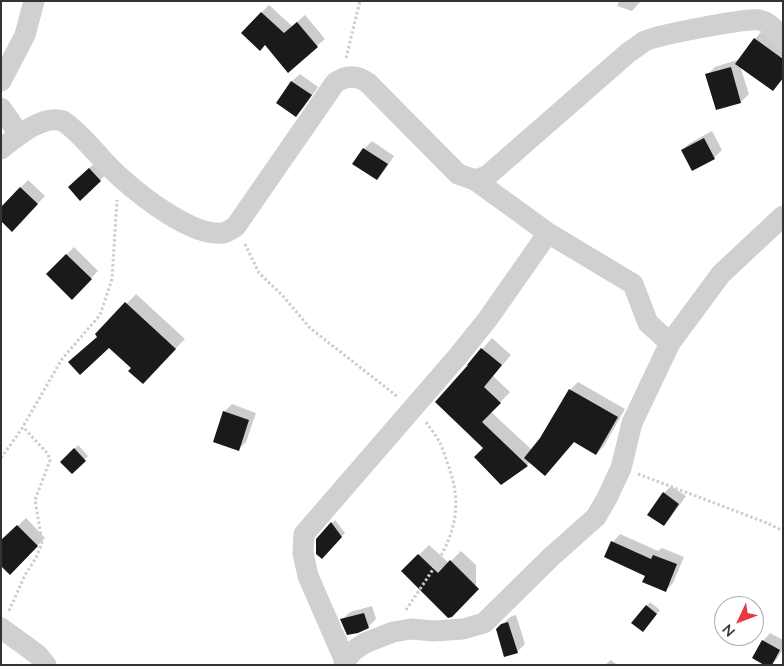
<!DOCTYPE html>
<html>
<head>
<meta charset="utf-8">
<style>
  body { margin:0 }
  #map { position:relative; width:784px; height:666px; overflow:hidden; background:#fff; font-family:Lato,sans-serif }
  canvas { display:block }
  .frame { position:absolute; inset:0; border:2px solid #333; pointer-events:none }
  .north { position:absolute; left:714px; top:596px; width:50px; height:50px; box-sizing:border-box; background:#fff; border:1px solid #adadad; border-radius:50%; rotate:227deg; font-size:14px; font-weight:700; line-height:20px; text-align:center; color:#333 }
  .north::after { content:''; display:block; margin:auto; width:18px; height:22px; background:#e63946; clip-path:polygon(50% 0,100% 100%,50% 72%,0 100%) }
</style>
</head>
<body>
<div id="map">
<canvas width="784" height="666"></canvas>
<div class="frame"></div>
<div class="north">N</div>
</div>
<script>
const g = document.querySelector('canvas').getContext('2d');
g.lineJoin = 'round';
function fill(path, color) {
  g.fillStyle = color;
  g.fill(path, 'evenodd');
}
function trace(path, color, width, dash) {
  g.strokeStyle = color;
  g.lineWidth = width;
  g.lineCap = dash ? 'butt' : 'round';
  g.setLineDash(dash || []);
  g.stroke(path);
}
fill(new Path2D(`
  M619 1H641L632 11 617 6Z
  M269 5 292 26 305 15 325 39 288 71 261 13Z
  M762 31 783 46V79L773 90 740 66 749 94 741 102 717 109 707 75 715 67 740 59 755 39Z
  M300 74 318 87 304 107 296 115 278 103 292 81Z
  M712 131 722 150 714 158 682 150 690 143Z
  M372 141 394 156 384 171 377 179 354 164 364 149Z
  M97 161 108 173 100 180 77 179Z
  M28 180 45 196 20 222 1 208Z
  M74 247 98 271 72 298 48 274Z
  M136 294 185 339 143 382 132 368 97 334Z
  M492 338 511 355 493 376 510 392 491 412 532 450 542 439 570 390 578 382 625 409 604 446 596 454 575 440 531 462 501 483 485 448 469 364Z
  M232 404 256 413 246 442 238 450 224 412Z
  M78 445 88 456 72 472 62 462Z
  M671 486 686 496 671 517 664 525V493Z
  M26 518 45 538 10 573 1 542Z
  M335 520 345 533 322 557 332 523Z
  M620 534 658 551 662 548 684 557 673 583 666 590 646 575 613 542Z
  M429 545 449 563 461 551 476 565V590L403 571Z
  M650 602 660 610 646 627 647 606Z
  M372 606 376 619 368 627 342 620 350 612Z
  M516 615 525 644 517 652 497 630 510 617Z
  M770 633 783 640V649L777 659 771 665 763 641Z
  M611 660 617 665H605Z`), '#0003');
fill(new Path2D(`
  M261 12 284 33 297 22 318 47 288 73 265 45 260 51 241 33Z
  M754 38 783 59V78L773 91 735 64Z
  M731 67 741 103 716 110 705 74Z
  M291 81 312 95 296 117 276 103Z
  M704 138 715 159 692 171 681 150Z
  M363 148 388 164 377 180 352 164Z
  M89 168 101 181 80 201 68 187Z
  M20 187 38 204 12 232 1 221V207Z
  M66 254 92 279 72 300 46 274Z
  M125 302 176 349 143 384 128 371 131 368 109 348 80 375 68 362 97 337 95 334Z
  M481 348 502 365 484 387 501 403 482 422 528 466 501 485 474 457 483 448 435 402 468 365H467Z
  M569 389 618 417 596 455 574 442 545 476 524 458 540 438Z
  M223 411 249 420 239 451 213 442Z
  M74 448 86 461 72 474 60 462Z
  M663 492 679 504 664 526 647 515Z
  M331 522 342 537 322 559 316 554V539Z
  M17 525 38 546 10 575 1 566V540Z
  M611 541 651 559 653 555 677 564 666 592 642 582 645 576 604 557Z
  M418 554 438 573 450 560 479 589 452 617 448 618 401 571Z
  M646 605 657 614 643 632 631 623Z
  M364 613 369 628 358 633 347 635 340 619Z
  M508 622 518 653 504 657 496 629 501 624Z
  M762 640 780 650 772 665H764L752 658Z`), '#1a1a1a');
trace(new Path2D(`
  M346 58 360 1
  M245 244 259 273 282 295 310 328 398 397
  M1 458 21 430 62 359 100 315 112 279 117 200
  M638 474 767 523 783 531
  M406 610C439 559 472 525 447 462 445 455 442 447 439 441 435 434 430 428 426 422
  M9 611 25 575 36 558 42 543 35 500 50 460 48 454 23 427`), '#cdcdcd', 3, [2.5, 2.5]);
trace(new Path2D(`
  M1 81 25 35 34 1
  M1 108 19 134
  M1 149C16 137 43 114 63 121 85 136 100 160 120 177 142 197 193 237 223 233 228 232 232 229 236 226L335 83C346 75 357 75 368 83L458 174 475 180 487 176 629 52C634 49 640 44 645 41 658 35 746 18 759 20 770 22 776 31 783 39
  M475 180 548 233 633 284 648 323 670 343
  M1 628 38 655 46 665
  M345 661 308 576 303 553 304 534 458 356 487 320 548 233
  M344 665 345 661 353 651 365 643 393 632 411 629 434 631 463 629 484 623 551 557 596 517 607 498 621 468 632 423 670 343 721 274 783 216`), '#d0d0d0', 21);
</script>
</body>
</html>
